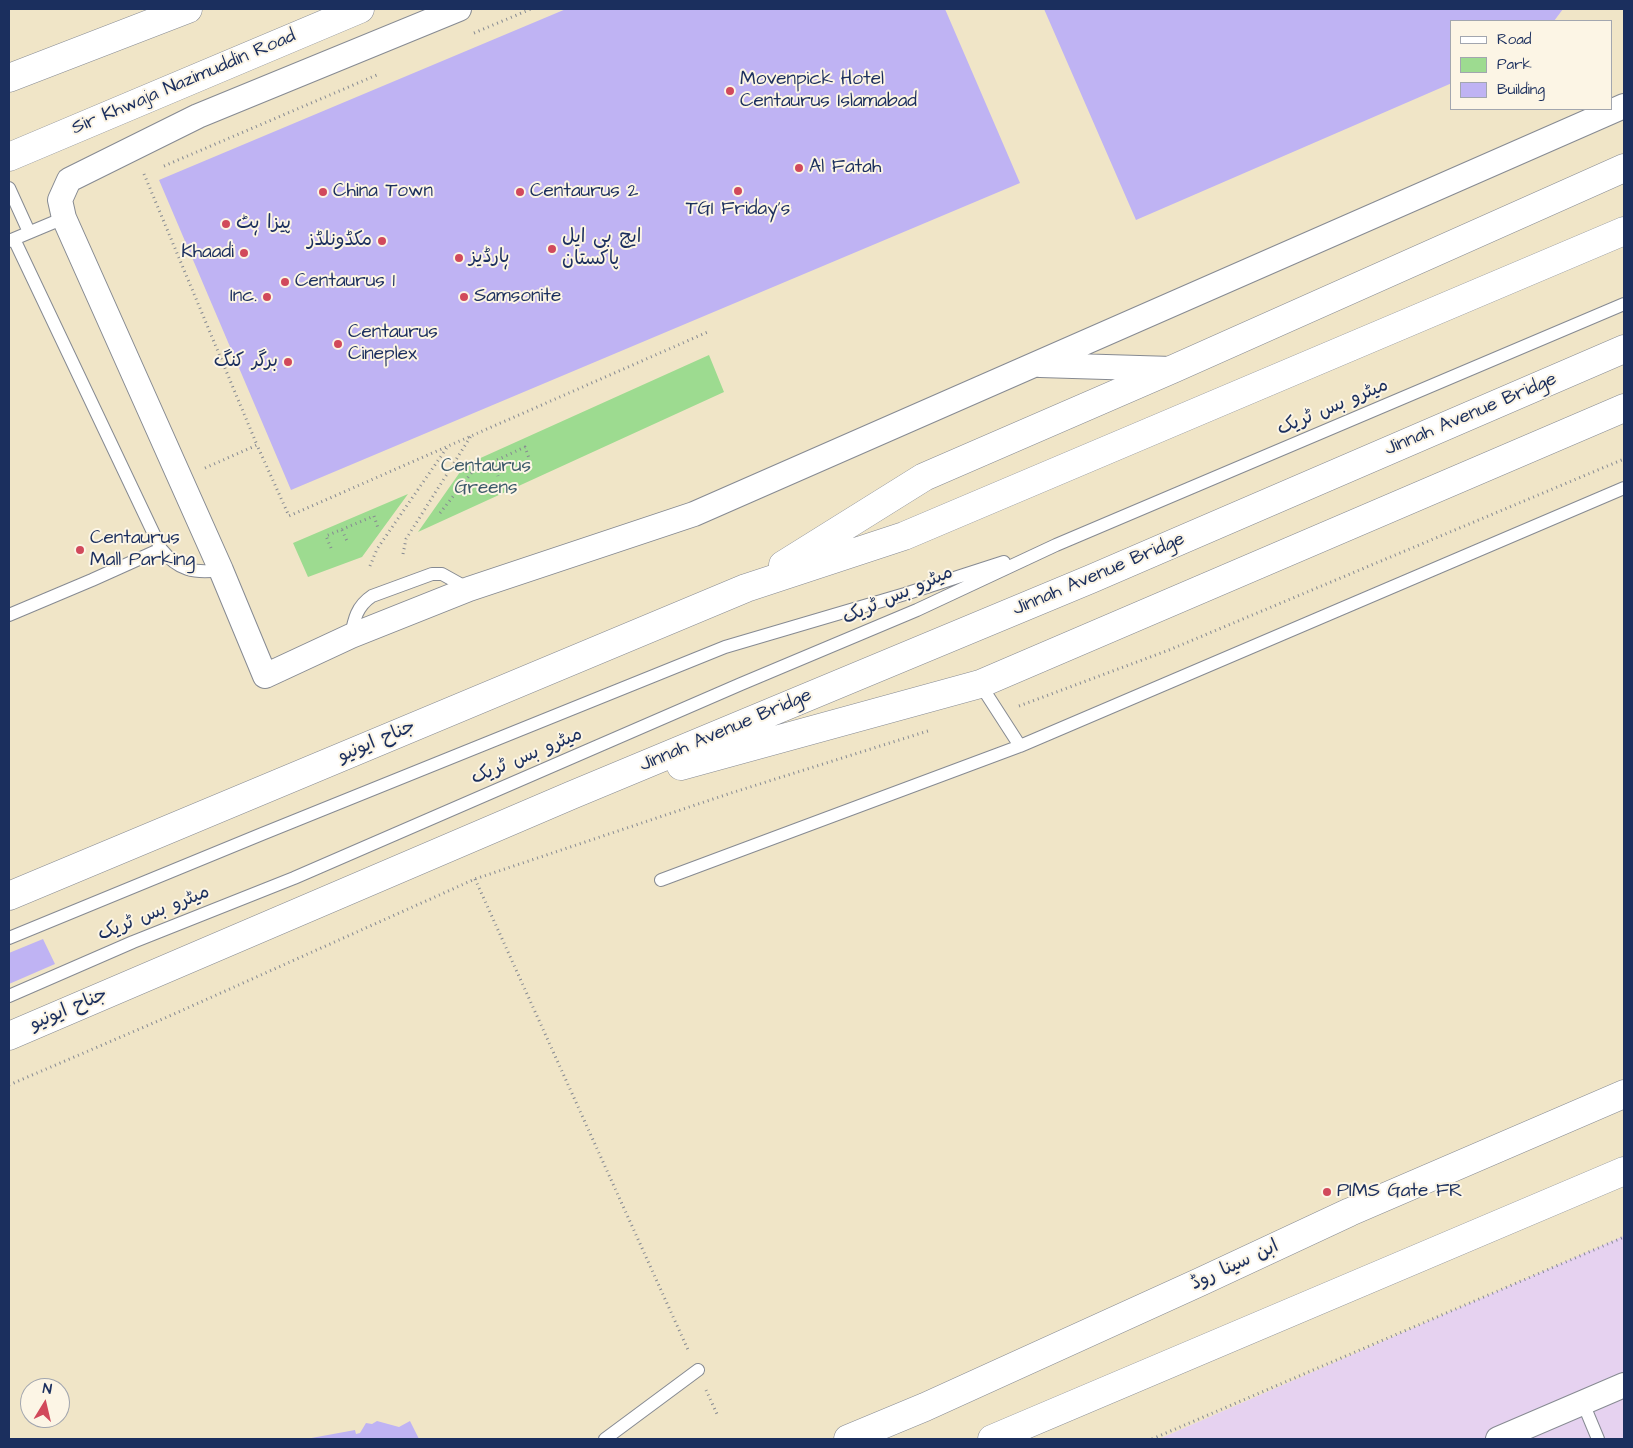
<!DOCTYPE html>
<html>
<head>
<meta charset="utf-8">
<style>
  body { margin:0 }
  #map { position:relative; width:1633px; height:1448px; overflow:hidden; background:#f0e5c7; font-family:"Architects Daughter",sans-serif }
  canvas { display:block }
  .frame { position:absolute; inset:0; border:10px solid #1b2f5e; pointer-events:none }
  .legend { position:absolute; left:1450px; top:20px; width:162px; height:90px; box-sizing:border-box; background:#fcf5e5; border:1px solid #a2a6af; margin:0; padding:6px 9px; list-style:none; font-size:15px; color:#1b2f5e }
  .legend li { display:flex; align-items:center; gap:10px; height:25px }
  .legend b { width:25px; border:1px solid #a2a6af }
  .north { position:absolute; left:20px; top:1378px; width:50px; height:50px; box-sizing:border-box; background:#fcf5e5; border:1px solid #a2a6af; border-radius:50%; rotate:9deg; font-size:14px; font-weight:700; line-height:20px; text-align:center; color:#1b2f5e }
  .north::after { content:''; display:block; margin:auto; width:18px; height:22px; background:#d1495b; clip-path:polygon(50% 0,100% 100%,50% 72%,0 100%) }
</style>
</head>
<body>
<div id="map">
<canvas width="1633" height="1448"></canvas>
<div class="frame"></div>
<ul class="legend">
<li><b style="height:6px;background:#fff"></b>Road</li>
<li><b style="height:14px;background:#9ddb90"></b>Park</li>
<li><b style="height:14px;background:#bfb3f3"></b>Building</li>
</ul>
<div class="north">N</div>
</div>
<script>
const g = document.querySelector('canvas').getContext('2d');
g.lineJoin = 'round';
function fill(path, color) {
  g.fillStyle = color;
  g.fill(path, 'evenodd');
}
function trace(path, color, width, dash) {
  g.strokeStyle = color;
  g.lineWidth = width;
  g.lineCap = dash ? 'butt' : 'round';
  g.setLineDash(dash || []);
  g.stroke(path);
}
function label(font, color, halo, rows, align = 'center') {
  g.font = font + ' "Architects Daughter","Playpen Sans Arabic",sans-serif';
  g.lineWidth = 4;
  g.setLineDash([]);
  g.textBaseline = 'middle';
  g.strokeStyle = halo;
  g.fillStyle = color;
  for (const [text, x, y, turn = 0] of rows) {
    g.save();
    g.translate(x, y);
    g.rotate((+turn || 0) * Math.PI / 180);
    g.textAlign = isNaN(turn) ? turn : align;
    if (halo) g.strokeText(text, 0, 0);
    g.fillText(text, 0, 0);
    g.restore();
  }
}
fill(new Path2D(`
  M1624 1236V1439H1159Z`), '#e6d2f0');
fill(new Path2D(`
  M709 355 724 392 418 532 465 465Z
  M408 494 362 557 308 577 293 543Z`), '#9ddb90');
fill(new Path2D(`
  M566 9H945L1020 183 291 490 159 180Z
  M1044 9H1563L1554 21H1452V83L1136 220Z
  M43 939 55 964 9 984V953Z
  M377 1421 399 1427 410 1421 419 1439H306L355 1430 356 1434 360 1433 366 1423 372 1424Z`), '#bfb3f3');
const service = new Path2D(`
  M9 188 29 232
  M14 239 161 549C178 570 194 574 221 570
  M9 241 64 218
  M9 615 92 580 161 549
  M351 636C354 619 357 606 372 596L432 574H442L469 589
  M980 684 1020 746
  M661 880 1020 746 1624 488
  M9 938 262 834 725 647 905 594 1004 562
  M9 996 133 942 294 878 741 684 917 610 1056 545 1624 304
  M1583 1403 1598 1439
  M605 1439 698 1370`);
const minor = new Path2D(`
  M459 9 198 116 69 180 60 200 64 218 221 570 265 676 351 636 469 589 694 514 1624 106
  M1040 365 1172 369
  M1498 1439 1624 1385`);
const secondary = new Path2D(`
  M9 78 188 9
  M9 157 360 9
  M848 1439 925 1407 1200 1282 1350 1212 1624 1094
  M992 1439 1624 1171`);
const primary = new Path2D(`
  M783 565 924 477 1173 369 1624 168
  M681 766 980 684 1624 408
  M9 896 746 588 904 536 1624 231
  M9 1036 572 795 1091 579 1624 349`);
trace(service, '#868a92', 14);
trace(minor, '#868a92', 26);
trace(secondary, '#868a92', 29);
trace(primary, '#868a92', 29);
trace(new Path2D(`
  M474 33 531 9
  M164 166 379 74
  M144 174 257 445
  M494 461 498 476
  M205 468 257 445 289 516 710 331
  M440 513 473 471 525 447 530 461
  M342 530 347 541
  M331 548 326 536 374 516 378 528
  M403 554 406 539 471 436
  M370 566 377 549 448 446
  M1019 706 1169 650 1624 459
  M475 879 689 1352
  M9 1085 165 1018 475 879 731 793 931 730
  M706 1390 717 1414
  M1152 1439 1624 1237`), '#868a92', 3, [1, 4]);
trace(service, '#fff', 12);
trace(minor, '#fff', 24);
trace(secondary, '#fff', 28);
trace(primary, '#fff', 28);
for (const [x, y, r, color] of [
  [730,91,5,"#d1495b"],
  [799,168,5,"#d1495b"],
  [738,191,5,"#d1495b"],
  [323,192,5,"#d1495b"],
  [520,192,5,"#d1495b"],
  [226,224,5,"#d1495b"],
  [382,241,5,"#d1495b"],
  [552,249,5,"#d1495b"],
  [244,253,5,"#d1495b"],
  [459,258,5,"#d1495b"],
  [285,282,5,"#d1495b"],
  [267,297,5,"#d1495b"],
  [464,297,5,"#d1495b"],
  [338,344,5,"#d1495b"],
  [288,362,5,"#d1495b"],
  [80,550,5,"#d1495b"],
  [1327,1192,5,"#d1495b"]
]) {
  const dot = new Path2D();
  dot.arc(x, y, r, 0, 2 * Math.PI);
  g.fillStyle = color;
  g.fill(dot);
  trace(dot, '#fcf5e5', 2);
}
label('19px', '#1b2f5e', '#fcf5e5', [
  ["Movenpick Hotel",740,80],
  ["Centaurus Islamabad",740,102],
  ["Al Fatah",809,168],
  ["China Town",333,192],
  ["Centaurus 2",530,192],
  ["TGI Friday's",738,210,"center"],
  ["پیزا ہٹ",236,224],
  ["ایچ بی ایل",562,238],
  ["پاکستان",562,260],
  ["مکڈونلڈز",372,241,"right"],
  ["Khaadi",234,253,"right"],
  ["ہارڈیز",469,258],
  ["Centaurus 1",295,282],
  ["Inc.",257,297,"right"],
  ["Samsonite",474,297],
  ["Centaurus",348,333],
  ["Cineplex",348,355],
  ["برگر کنگ",278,362,"right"],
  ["Centaurus",90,539],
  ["Mall Parking",90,561],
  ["PIMS Gate FR",1337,1192]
], 'left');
label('19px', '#1b2f5e', '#fcf5e5', [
  ["Sir Khwaja Nazimuddin Road",184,83,-23],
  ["میٹرو بس ٹریک",1333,408,-23],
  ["Jinnah Avenue Bridge",1471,415,-23],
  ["Jinnah Avenue Bridge",1099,575,-23],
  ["میٹرو بس ٹریک",898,596,-24],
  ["Jinnah Avenue Bridge",726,731,-23],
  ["جناح ایونیو",377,742,-23],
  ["میٹرو بس ٹریک",527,757,-23],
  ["میٹرو بس ٹریک",154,914,-22],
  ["جناح ایونیو",69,1010,-23],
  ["ابن سینا روڈ",1235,1266,-25]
]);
label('19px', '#3c5a6a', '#fcf5e5', [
  ["Centaurus",486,467],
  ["Greens",486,489]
]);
</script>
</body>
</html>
